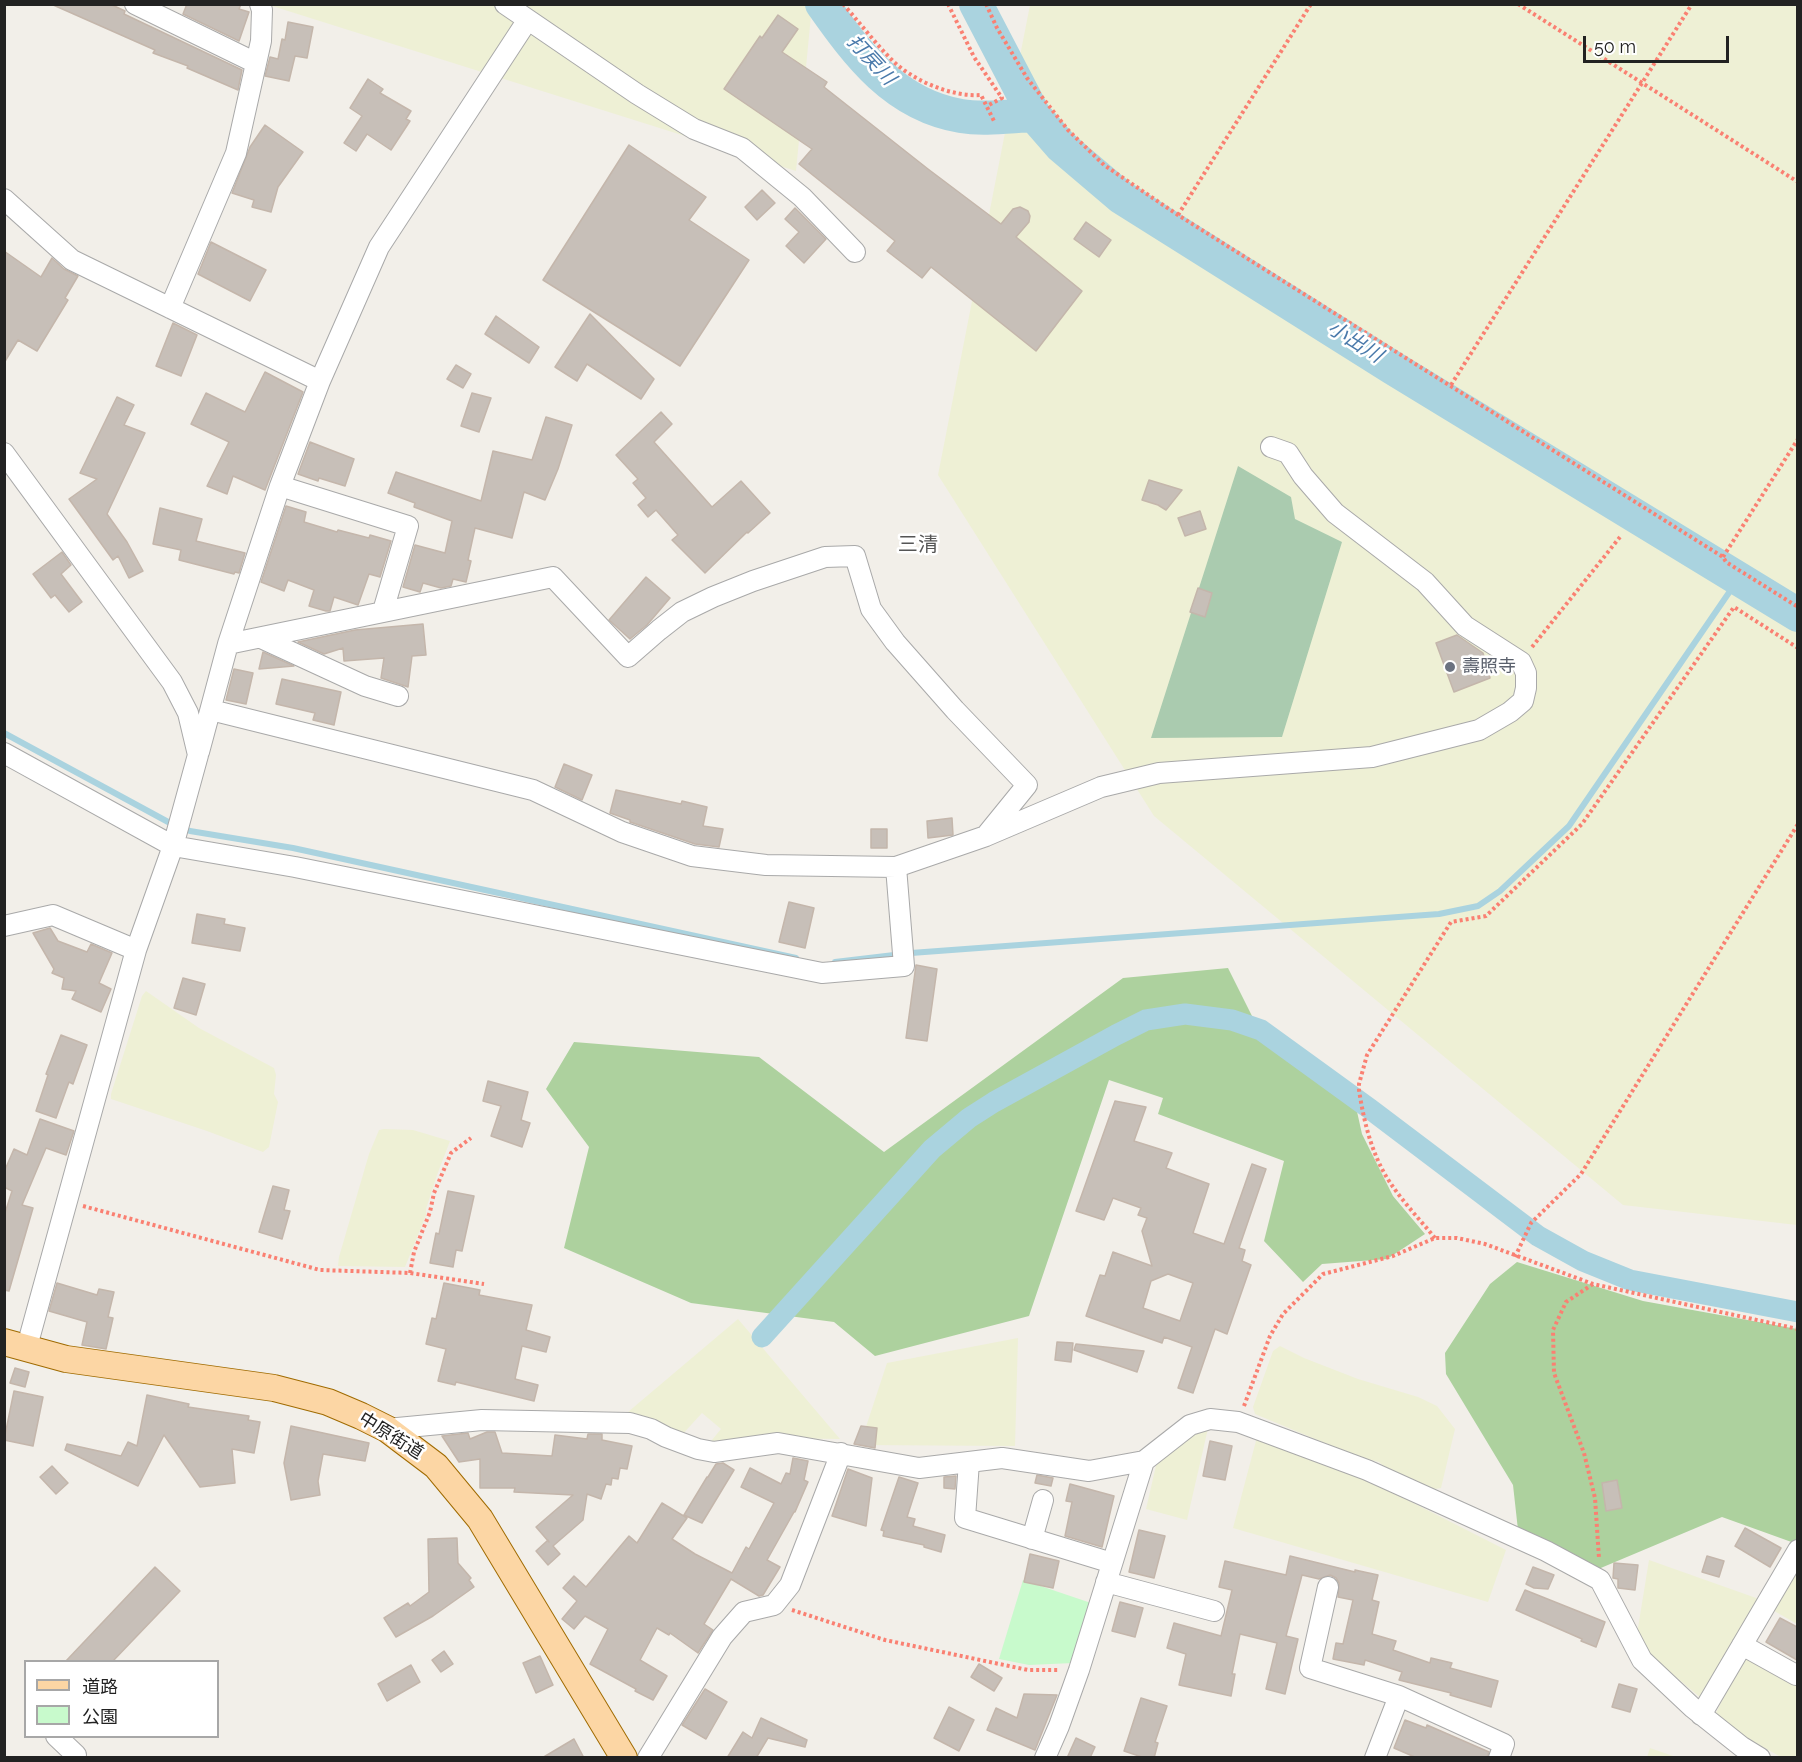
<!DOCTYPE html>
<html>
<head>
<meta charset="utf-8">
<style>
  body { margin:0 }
  #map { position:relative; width:1802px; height:1762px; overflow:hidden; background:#f2efe9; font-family:Raleway,"Noto Sans JP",sans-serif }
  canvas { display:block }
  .frame { position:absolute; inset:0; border:6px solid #222; pointer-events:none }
  .legend { position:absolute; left:24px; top:1660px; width:195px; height:78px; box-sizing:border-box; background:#fff; border:2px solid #a7a7a7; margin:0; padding:8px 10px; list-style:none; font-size:18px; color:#222 }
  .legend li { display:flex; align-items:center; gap:12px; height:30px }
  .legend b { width:30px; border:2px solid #a7a7a7 }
  .scale { position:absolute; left:1583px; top:36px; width:146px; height:27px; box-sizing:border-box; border:3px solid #222; border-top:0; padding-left:8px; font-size:18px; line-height:21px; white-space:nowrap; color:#222; -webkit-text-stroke:4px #fff; paint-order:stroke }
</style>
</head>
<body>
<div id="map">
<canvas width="1802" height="1762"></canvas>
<div class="frame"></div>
<ul class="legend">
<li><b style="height:8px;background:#fcd6a4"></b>道路</li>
<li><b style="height:16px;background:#c8facc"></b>公園</li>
</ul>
<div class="scale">50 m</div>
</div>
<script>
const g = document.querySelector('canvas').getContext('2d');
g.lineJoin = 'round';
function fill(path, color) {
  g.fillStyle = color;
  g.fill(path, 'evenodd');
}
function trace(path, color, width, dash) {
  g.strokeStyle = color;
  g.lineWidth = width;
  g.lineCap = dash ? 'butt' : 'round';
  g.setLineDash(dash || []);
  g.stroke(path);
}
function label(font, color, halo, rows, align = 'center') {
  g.font = font + ' Raleway,"Noto Sans JP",sans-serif';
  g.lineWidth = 5;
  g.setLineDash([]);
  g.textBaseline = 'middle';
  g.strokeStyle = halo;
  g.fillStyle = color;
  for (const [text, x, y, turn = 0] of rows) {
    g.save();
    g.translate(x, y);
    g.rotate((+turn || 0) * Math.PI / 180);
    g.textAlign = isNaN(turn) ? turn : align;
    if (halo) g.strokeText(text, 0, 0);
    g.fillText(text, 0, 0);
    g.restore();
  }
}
fill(new Path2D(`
  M269 5H812L796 171Z
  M1030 5H1797V1225L1623 1205 1154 816 938 475Z
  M146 991 199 1028 274 1068 276 1075 274 1094 278 1102 269 1147 263 1152 207 1131 111 1099V1094L142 996Z
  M384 1129 413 1130 450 1141 437 1175 426 1209V1215L405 1267 338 1266 339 1257 369 1154 379 1130Z
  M738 1319 840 1439 770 1438 707 1446 721 1429 702 1413 680 1437 628 1412Z
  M1018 1338 1015 1446 860 1445 887 1363Z
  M1280 1346 1304 1358 1358 1379 1418 1397 1437 1406 1455 1429 1441 1488 1428 1490 1389 1471 1379 1462 1356 1456 1255 1414 1253 1407 1273 1351Z
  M1209 1424 1187 1520 1146 1509 1158 1457Z
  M1257 1437 1366 1479 1506 1550 1488 1602 1233 1528Z
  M1649 1560 1759 1599 1701 1698 1646 1652 1637 1634Z
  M1797 1564V1624L1769 1608Z
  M1744 1655 1797 1683V1757H1781L1736 1732 1715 1715Z
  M1650 1748 1676 1757H1647Z`), '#eef0d5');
fill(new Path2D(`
  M1228 968 1262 1036 1356 1107 1362 1134 1393 1196 1425 1234 1387 1259 1322 1264 1303 1282 1264 1241 1284 1161 1158 1114 1163 1098 1109 1080 1029 1316 875 1356 834 1322 691 1303 564 1248 589 1147 546 1089 574 1042 759 1057 884 1152 1123 978Z
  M1517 1262 1643 1301 1797 1329V1544L1722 1517 1596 1570 1518 1530 1513 1485 1446 1374 1445 1353 1490 1284Z`), '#add19e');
fill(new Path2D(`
  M1238 466 1291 497 1295 519 1342 542 1282 737 1151 738Z`), '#aacbaf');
fill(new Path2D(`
  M1023 1580 1091 1603 1073 1663 1029 1665 999 1659Z`), '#c8facc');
trace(new Path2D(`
  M4 733 170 823 190 831 293 848 796 958
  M835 962 911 953 1439 914 1478 906 1500 891 1569 826 1739 578`), '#aad3df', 6);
trace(new Path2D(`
  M762 1337 932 1149 969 1118 994 1102 1116 1035 1146 1020 1185 1014 1232 1020 1261 1030 1370 1109 1538 1236 1583 1261 1630 1280 1798 1312`), '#aad3df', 21);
trace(new Path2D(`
  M822 4C858 55 895 105 961 116 984 120 1010 116 1034 115
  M976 4 1034 115 1061 146 1121 197 1393 368 1798 615`), '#aad3df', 34);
const building = new Path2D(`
  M51 4H110L125 11 124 14 242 70 238 90 187 68 188 66 153 53 155 50Z
  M187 4H241L239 9 249 12 239 41 183 14Z
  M778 15 798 29 782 52 827 82 824 87 928 169 1001 224 1013 209 1020 207 1028 211 1030 216 1029 222 1016 237 1082 291 1036 351 931 267 922 278 887 251 895 241 799 164 812 149 724 89 760 36 762 38Z
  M288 22 313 27 307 58 295 56 289 81 265 76 270 57 278 59 282 39 285 40Z
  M368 79 383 89 380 93 411 111 406 119 410 121 391 150 367 134 356 151 344 143 362 116 350 108Z
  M265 125 303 152 278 187 271 212 252 207 254 200 232 193 250 147Z
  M629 145 706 197 689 220 749 260 680 366 543 280Z
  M762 190 775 203 757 220 745 207Z
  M795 208 826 239 804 263 786 246 799 232 785 219Z
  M1086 222 1111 240 1099 257 1074 239Z
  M211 242 266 270 250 301 198 274Z
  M4 251 41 277 52 258 64 269 78 276 65 298 68 300 37 351 18 340 4 363Z
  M590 314 654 379 641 399 587 364 577 381 555 367Z
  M496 316 539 347 529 363 485 334Z
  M173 323 197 335 181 376 156 366Z
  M456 365 471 374 463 388 447 379Z
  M265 372 303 392 265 490 233 476 227 494 207 486 229 442 191 424 206 393 245 412Z
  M472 393 491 398 479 432 461 426Z
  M117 397 134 405 124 425 145 433 107 514 127 542 143 571 129 578 118 556 113 560 69 499 97 479 80 473Z
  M661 412 672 424 654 442 712 507 741 481 770 513 748 533 747 532 705 573 672 540 678 535 656 510 648 517 638 505 646 498 633 483 638 479 616 455Z
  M546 417 572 425 558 469 545 500 524 492 512 538 475 528 468 560 471 561 466 582 453 579 451 586 441 588 423 583 420 592 403 587 415 545 445 553 452 521 414 507 415 503 388 493 396 472 481 501 493 451 532 460Z
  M310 442 354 459 345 486 319 478 318 481 298 474Z
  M1149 480 1182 490 1166 510 1158 505 1142 500Z
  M286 506 306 512 304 522 337 532 338 530 369 538 370 535 391 541 380 577 369 574 358 605 334 597 330 611H326L309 606 314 590 288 580 284 591 261 582Z
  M160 508 202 519 196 541 245 553 239 573 235 572 234 574 179 560 181 550 153 544Z
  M1200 511 1206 529 1185 536 1178 518Z
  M62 552 71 565 61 574 82 602 69 612 55 595 51 598 33 574Z
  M646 577 670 598 647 625 630 639 609 620Z
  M1198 588 1212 593 1205 617 1190 612Z
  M423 624 426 655 412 656 408 687 381 678 384 658 344 661 343 648 324 654 298 642 355 630Z
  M1457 635 1483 653 1490 678 1454 692 1436 643Z
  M263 652 294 666 259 669Z
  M234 669 253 673 246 704 226 700Z
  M282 679 341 692 334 725 313 720 315 713 276 704Z
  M564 764 592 775 582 800 555 787Z
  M616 790 681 804 682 801 707 807 703 826 723 829 719 847 695 844 630 822V820L610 813Z
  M952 818 953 835 928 838 927 821Z
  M871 829H887V848H871Z
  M789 902 814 908 805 948 779 942Z
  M197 914 225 919 224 924 245 928 240 951 192 943Z
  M50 928 58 941 87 952 91 944 112 953 99 983 111 989 101 1012 72 999 76 991 62 989 64 978 52 973 54 969 33 933Z
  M916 965 937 969 927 1041 906 1038Z
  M183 978 205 984 196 1015 174 1008Z
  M61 1035 87 1045 73 1084 69 1082 56 1118 36 1111 48 1075 46 1074Z
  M488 1081 528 1092 521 1120 530 1123 522 1147 491 1136 501 1106 483 1101Z
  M1115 1101 1146 1107 1134 1141 1172 1153 1166 1168 1209 1184 1193 1233 1224 1244 1252 1164 1266 1169 1239 1248 1245 1250 1242 1261 1251 1265 1227 1334 1215 1329 1193 1393 1178 1388 1192 1347 1164 1337 1162 1343 1086 1316 1100 1275 1105 1276 1113 1252 1152 1266 1142 1231 1147 1218 1138 1215 1141 1208 1113 1198 1104 1220 1076 1211ZM1168 1274 1193 1283 1180 1321 1143 1308 1151 1281Z
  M40 1119 74 1131 66 1155 46 1148 22 1205 33 1208 9 1291 4 1290V1216L12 1191 4 1187V1172L14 1149 27 1155Z
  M273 1186 289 1190 284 1210 290 1211 282 1239 259 1232Z
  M448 1191 474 1196 462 1251 456 1250 453 1267 430 1263 436 1233 439 1234Z
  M57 1283 97 1295 99 1289 114 1292 108 1317 113 1318 106 1349 82 1345 87 1322 49 1311Z
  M444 1283 480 1290 479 1295 532 1305 526 1330 550 1337 546 1352 522 1346 515 1379 538 1385 534 1401 456 1382 455 1385 438 1381 446 1349 426 1344 432 1318 436 1319Z
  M1057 1342 1073 1343 1071 1362 1055 1360Z
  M1076 1344 1144 1351 1137 1372 1074 1350Z
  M15 1368 29 1372 25 1387 10 1383Z
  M14 1391 43 1397 33 1446 4 1440Z
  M147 1395 189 1404 188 1407 249 1416 248 1420 260 1422 254 1453 232 1449 235 1483 200 1487 164 1435 138 1486 65 1450 67 1444 121 1456 128 1442 137 1446Z
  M291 1426 369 1443 365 1461 323 1454 318 1481 320 1495 291 1500 284 1463Z
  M861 1426 877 1428 875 1448 854 1444Z
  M487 1432H495L502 1453 552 1456 555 1435 587 1439 588 1434H602V1440L632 1446 627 1469 620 1468 618 1479 612 1478 611 1485 606 1484 601 1499 587 1494 583 1520 553 1546 560 1554 548 1565 536 1551 548 1540 549 1542 536 1527 573 1495 514 1492 515 1488H480V1459L459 1462 442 1436 468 1433 470 1439Z
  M1210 1441 1232 1446 1225 1480 1203 1476Z
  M793 1458 808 1461 804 1480 808 1482 795 1512H794L767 1560 780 1567 763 1595 759 1596 731 1579 704 1624 713 1630 698 1653 670 1633 669 1635 657 1628 640 1660 667 1676 653 1700 635 1691 636 1689 590 1664 608 1629 585 1616 574 1629 562 1619 577 1601 563 1588 574 1576 586 1587 629 1536 637 1543 662 1503 687 1518 672 1539 695 1554 732 1573 746 1547 749 1549 774 1503 741 1487 750 1468 781 1484 786 1473 790 1474Z
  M723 1463 734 1470 702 1523 684 1515 707 1477H708L716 1464Z
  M52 1466 68 1483 56 1494 40 1477Z
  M848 1469 872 1478 866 1526 832 1516Z
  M1037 1475 1053 1478 1051 1486 1035 1483Z
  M956 1476 955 1489 944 1488V1477Z
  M899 1477 918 1483 907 1517 915 1519 913 1526 945 1535 941 1552 924 1547V1545L883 1536 884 1531 881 1530Z
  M1617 1480 1622 1508 1606 1511 1602 1483Z
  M1070 1484 1114 1496 1102 1547 1065 1536 1072 1502 1066 1501Z
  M1745 1528 1781 1548 1770 1567 1735 1546Z
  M1139 1530 1165 1536 1154 1578 1129 1572Z
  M457 1538 458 1563 471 1578 469 1580 474 1587 433 1616 396 1637 384 1618 408 1603 410 1606 429 1592 428 1539Z
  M1030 1554 1059 1561 1053 1588 1024 1582Z
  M1290 1556 1355 1572V1570L1378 1575 1372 1600 1379 1602 1372 1634 1396 1641 1393 1650 1430 1663 1431 1658 1452 1663 1450 1668 1498 1681 1491 1707 1450 1695 1451 1693 1399 1680 1402 1672 1365 1660 1364 1665 1333 1659 1336 1643 1343 1644 1353 1600 1338 1597 1339 1583 1336 1578 1330 1575 1319 1579 1302 1575 1286 1636 1298 1639 1285 1694 1266 1689 1277 1643 1240 1634 1232 1674H1235L1231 1696 1179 1685 1186 1654 1167 1648 1174 1623 1221 1636 1232 1590 1219 1587 1225 1561 1286 1575Z
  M1707 1556 1724 1561 1719 1577 1702 1572Z
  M1614 1563 1638 1565 1635 1590 1618 1588V1579L1613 1578Z
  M155 1567 180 1591 112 1662H65Z
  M1533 1567 1554 1575 1548 1589 1534 1588 1526 1584Z
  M1525 1590 1605 1622 1596 1647 1581 1641 1582 1639 1516 1610Z
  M1120 1602 1143 1608 1135 1637 1112 1631Z
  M1780 1618 1797 1627V1660L1766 1642Z
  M444 1651 453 1664 441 1672 432 1660Z
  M540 1656 553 1685 536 1693 523 1663Z
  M979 1664 1002 1678 994 1691 971 1677Z
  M411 1665 420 1682 387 1701 378 1684Z
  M1619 1684 1637 1689 1630 1712 1612 1707Z
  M705 1689 727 1702 706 1739 682 1725Z
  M1024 1694 1057 1695 1035 1750 987 1730 996 1708 1017 1718Z
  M1141 1698 1167 1706 1155 1742 1158 1743 1154 1758H1145L1124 1751Z
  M949 1707 974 1720 959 1751 934 1738Z
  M761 1718 807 1740 805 1747 768 1738 756 1758H727L743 1732 752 1738Z
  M1405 1720 1426 1728 1427 1725 1489 1752 1487 1758H1417L1394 1748Z
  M1076 1738 1095 1747 1090 1758H1067Z
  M574 1739 584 1758H542Z`);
fill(building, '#c7bfb8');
trace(building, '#c4b6ab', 1.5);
const minor = new Path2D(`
  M135 4 256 63
  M505 4 637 94 694 129 742 148 802 197 855 252
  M4 199 72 260 320 381
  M170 308 236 153 261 41 262 10 260 4
  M4 453 172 682 188 713 198 755 173 846 136 950 26 1350
  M280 486 408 526 383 611
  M261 638 365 686 398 696
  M228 644 553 577 628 657 659 630 682 612 713 597 753 581 825 557 855 556 871 609 895 642 955 710 1027 785 988 833
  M211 710 533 790 622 832 692 856 766 865 896 867 986 836 1101 787 1159 773 1372 757 1479 730 1510 712 1523 701 1526 688V673L1521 662 1465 626 1425 582 1335 513 1303 476 1288 453 1271 447
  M199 752 228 644 280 486 320 381 379 247 527 21
  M4 753 173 846 295 867 822 973 904 966 896 867
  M4 926 53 915 136 950
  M387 1429 482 1420 630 1423 651 1429 666 1437 698 1449 714 1452 778 1443 919 1468 1002 1458 1089 1471 1144 1461 1190 1425 1210 1419 1238 1422 1367 1470 1546 1551 1600 1580 1642 1660 1693 1708 1742 1747 1760 1758
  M969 1462 965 1518 1112 1563
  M1032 1539 1043 1500
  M1106 1582 1214 1611
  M1328 1587 1310 1668 1399 1696 1504 1744 1499 1758
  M1742 1645 1796 1675
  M1701 1715 1798 1550
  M56 1736 76 1755 73 1758
  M648 1758 722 1637 744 1612 774 1605 790 1585 841 1453
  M1045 1758 1059 1726 1079 1670 1144 1461
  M1375 1758 1399 1696`);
const major = new Path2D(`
  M4 1342 66 1359 274 1388 328 1402 361 1416 387 1429 436 1466 480 1519 624 1758`);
trace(minor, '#a9a9a9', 22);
trace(major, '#a06b00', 28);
trace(new Path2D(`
  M843 4C860 23 875 43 892 60 913 81 952 97 981 95L995 123
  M948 4 974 57 1002 98 987 106
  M986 4 997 28 1027 78 1068 130 1104 165 1178 215 1723 557 1726 562 1798 607
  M1518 4 1798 182
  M1178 215 1311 4
  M1451 385 1692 4
  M1723 557 1798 439
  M1532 647 1620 537
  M83 1206 320 1270 410 1273 484 1284
  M1435 1238C1417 1216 1394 1193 1381 1167 1369 1143 1363 1116 1359 1090V1084L1367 1055 1451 922 1486 916 1582 824 1734 607 1798 648
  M1515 1257 1531 1223 1581 1174 1798 824
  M410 1273 414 1252 430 1212 434 1193 451 1153 471 1138
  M1593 1284 1566 1302 1553 1330 1554 1373 1584 1453 1595 1498 1599 1558
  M1244 1406 1270 1336 1283 1314 1323 1274 1393 1256 1435 1238H1457L1485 1244 1593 1284 1798 1329
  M792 1610 885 1640 1028 1670H1059`), '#fa8072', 4, [3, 3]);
trace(minor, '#fff', 20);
trace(major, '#fcd6a4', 26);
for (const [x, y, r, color] of [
  [1450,667,6,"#6b7280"]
]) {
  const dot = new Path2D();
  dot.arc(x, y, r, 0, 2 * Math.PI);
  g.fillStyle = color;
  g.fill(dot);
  trace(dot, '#fff', 2);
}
label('18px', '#5b616d', '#fff', [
  ["壽照寺",1462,667]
], 'left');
label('18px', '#222', '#fff', [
  ["中原街道",391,1436,32]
]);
label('italic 20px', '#4a7aab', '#fff', [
  ["打戻川",871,60,47],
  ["小出川",1355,342,32]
]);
label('20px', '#555', '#fff', [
  ["三清",918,545]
]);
</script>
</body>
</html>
